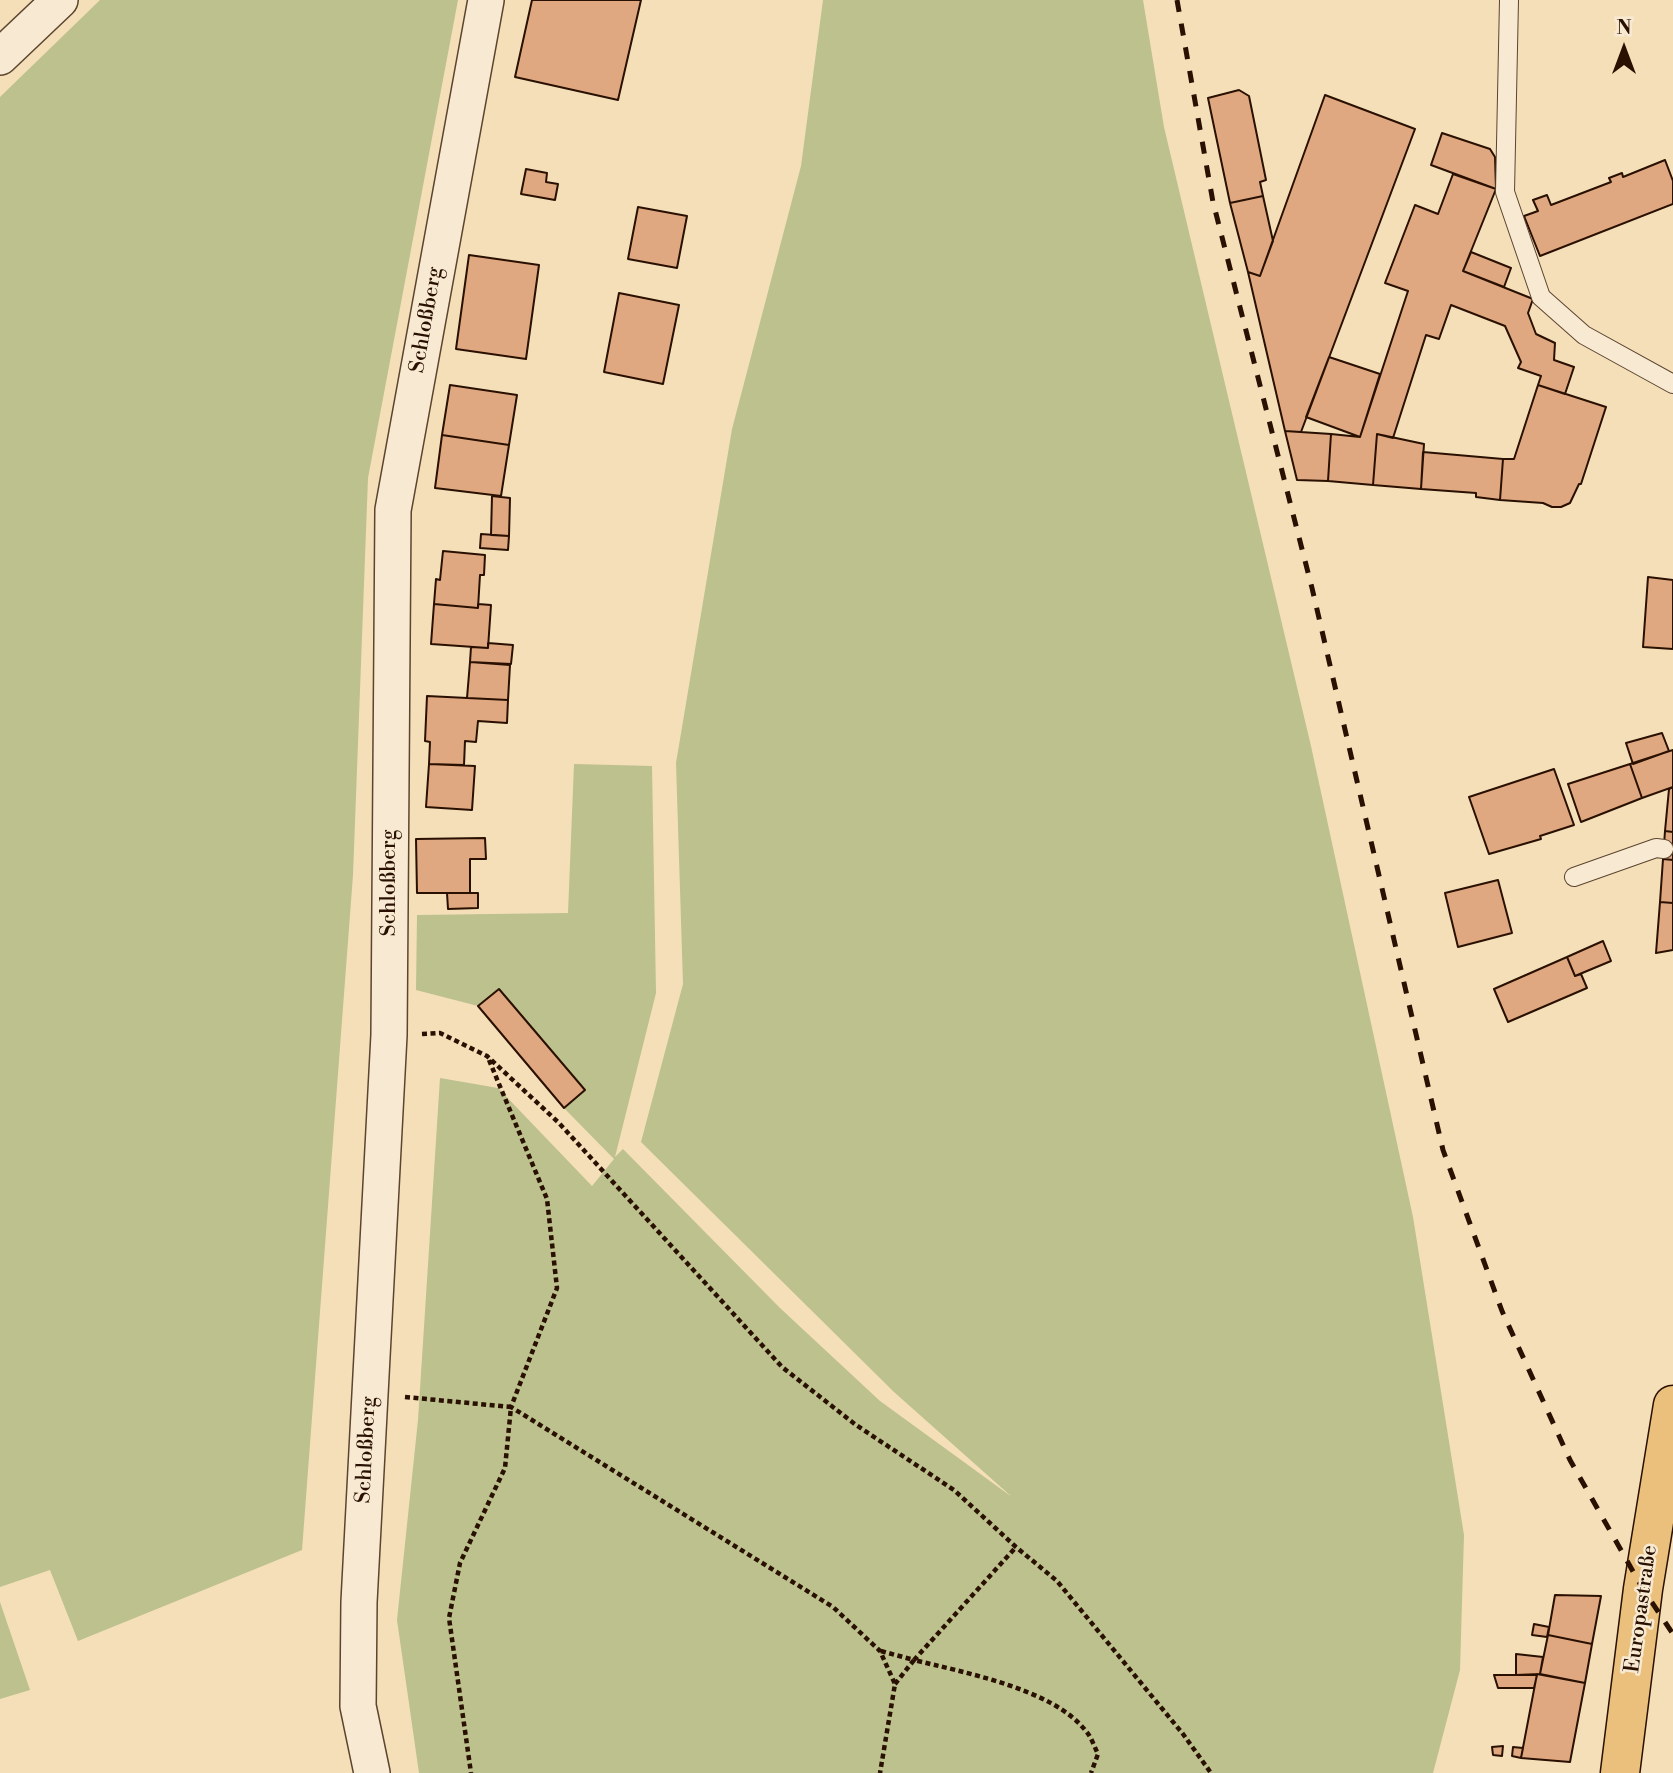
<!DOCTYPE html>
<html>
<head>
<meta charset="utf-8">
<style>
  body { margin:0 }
  #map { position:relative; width:1673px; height:1773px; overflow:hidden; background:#f4dfb9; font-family:"Libre Bodoni",serif }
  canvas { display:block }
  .north { position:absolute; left:1589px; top:14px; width:70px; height:70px; -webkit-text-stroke:5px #f8ead2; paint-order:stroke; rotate:0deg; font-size:19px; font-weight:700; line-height:28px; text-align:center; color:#291001 }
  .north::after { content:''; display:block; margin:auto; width:24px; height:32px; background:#291001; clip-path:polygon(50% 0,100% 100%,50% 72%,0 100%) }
</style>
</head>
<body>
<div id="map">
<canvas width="1673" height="1773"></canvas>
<div class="north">N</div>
</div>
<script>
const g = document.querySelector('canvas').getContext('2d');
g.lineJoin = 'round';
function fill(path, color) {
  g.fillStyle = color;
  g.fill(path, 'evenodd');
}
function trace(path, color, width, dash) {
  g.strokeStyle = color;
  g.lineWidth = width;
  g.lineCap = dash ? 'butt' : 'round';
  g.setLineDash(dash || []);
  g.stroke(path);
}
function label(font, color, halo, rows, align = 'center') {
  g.font = font + ' "Libre Bodoni",serif';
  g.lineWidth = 5;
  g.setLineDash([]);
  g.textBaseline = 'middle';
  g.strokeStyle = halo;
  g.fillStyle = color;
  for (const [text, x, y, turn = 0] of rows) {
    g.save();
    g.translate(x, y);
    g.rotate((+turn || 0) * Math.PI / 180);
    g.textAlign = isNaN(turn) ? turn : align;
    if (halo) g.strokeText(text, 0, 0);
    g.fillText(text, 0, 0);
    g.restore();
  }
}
fill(new Path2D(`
  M100 0H458L368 478 353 875 302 1550 78 1641 50 1570 0 1587V97Z
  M823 0H1143L1164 127 1311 746 1413 1217 1464 1535 1460 1670 1433 1773H419L397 1620 418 1420 440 1078 498 1088 592 1186 614 1159 564 1108 478 1006 416 990 417 915 568 913 574 764 652 766 656 993 615 1157 623 1149 780 1308 880 1401 1012 1497 894 1392 641 1142 683 984 676 763 732 429 801 166Z
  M0 1602 30 1690 0 1699Z`), '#bcc18e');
const building = new Path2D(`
  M532 0H641L618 100 515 77Z
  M1239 90 1249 96 1266 180 1260 182 1263 196 1230 203 1208 98Z
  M1325 95 1415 129 1301 432 1285 431 1248 272 1260 276Z
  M1442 133 1490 149 1495 157 1496 189 1431 165Z
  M1665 160 1673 181V204L1540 256 1524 216 1538 211 1533 200 1547 195 1551 205 1611 182 1609 178 1622 173 1623 177Z
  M526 169 547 173 546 182 558 184 555 200 521 194Z
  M1453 174 1496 189 1463 271 1533 299 1528 313 1536 334 1555 343 1554 360 1574 367 1565 394 1538 385 1541 376 1518 368 1521 362 1505 326 1451 305 1439 339 1426 335 1393 438 1377 434 1373 485 1328 481 1331 434 1360 437 1408 291 1385 283 1415 205 1438 214Z
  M1263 196 1273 241 1260 276 1248 272 1230 203Z
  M638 207 687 216 677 268 628 259Z
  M1471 252 1511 268 1504 287 1463 271Z
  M469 255 539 265 526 359 456 349Z
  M619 293 679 305 663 384 604 372Z
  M1329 357 1380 374 1360 437 1306 417Z
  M450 385 517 395 509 445 442 435Z
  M1538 385 1606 407 1581 484H1579L1570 503 1561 507H1552L1543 503 1500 500 1503 459H1514Z
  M1285 431 1331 434 1328 481 1297 480Z
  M1377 434 1424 444 1421 489 1373 485Z
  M442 435 509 445 501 496 435 488Z
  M1423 452 1503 459 1500 500 1476 497V493L1421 489Z
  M492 496 510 498 509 536 491 535Z
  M481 534 509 536 508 550 480 548Z
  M443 551 485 555 484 575H480L478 608 434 604 436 579 440 580Z
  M1648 577 1673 580V649L1643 647Z
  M434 604 478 608V604L491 605 488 648 431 644Z
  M488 643 513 645 511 664 470 662 471 647 488 648Z
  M470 662 510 665 508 700 467 698Z
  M427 696 508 700 507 723 478 721 476 742 465 741 464 765 429 764 430 742 425 741Z
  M1662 733 1669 751 1633 764 1626 743Z
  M1673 750V787L1642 798 1630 764Z
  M429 764 475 766 472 810 426 807Z
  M1630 764 1642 798 1581 822 1568 784Z
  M1554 769 1574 825 1540 836 1541 839 1489 854 1469 797Z
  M1673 787V832L1665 831 1669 789Z
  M1665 831 1673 832V860L1663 859Z
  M485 838 486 859H470V893H417L416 839Z
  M1663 859 1673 860V903L1660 902Z
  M1498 880 1512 933 1458 947 1445 893Z
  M447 893H478V908L448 909Z
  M1660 902 1673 903V950L1656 953Z
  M1603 941 1611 961 1575 976 1567 957Z
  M1567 957 1575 976 1581 974 1587 988 1508 1022 1494 989Z
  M499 989 585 1090 564 1108 478 1006Z
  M1555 1595 1601 1596 1592 1644 1548 1635Z
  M1534 1624 1549 1627 1547 1637 1532 1635Z
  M1548 1635 1592 1644 1585 1683 1540 1674Z
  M1516 1654 1543 1657 1540 1674 1516 1675Z
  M1537 1674 1585 1683 1570 1762 1521 1758Z
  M1494 1675H1537L1534 1688H1498Z
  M1503 1746 1502 1756 1493 1755 1492 1747Z
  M1513 1747 1523 1748 1521 1758 1512 1756Z`);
fill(building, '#e0a880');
trace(building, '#291001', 2);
const lane = new Path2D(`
  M1509 0 1505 192 1541 297 1584 335 1673 384
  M1574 877 1656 848 1664 849`);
const street = new Path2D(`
  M0 57 60 0
  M372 1773 358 1706 359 1602 389 1035 393 510 486 0`);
const primary = new Path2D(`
  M1620 1773 1643 1589 1673 1405`);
trace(lane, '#5c442f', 20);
trace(street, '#5c442f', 38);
trace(primary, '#291001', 41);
trace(new Path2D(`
  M422 1034 440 1033 487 1056 559 1123 782 1367 856 1425 954 1490 1016 1547 1057 1581 1183 1734 1211 1773
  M489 1060 547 1199 557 1288 511 1407 833 1607 880 1651 895 1684 880 1773
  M405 1397 511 1407 505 1468 460 1563 449 1618 471 1773
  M881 1651 914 1660 1016 1547
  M895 1684 914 1660C962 1672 1053 1689 1085 1730 1091 1736 1094 1746 1098 1754L1091 1773`), '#291001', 4.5, [5, 3.5]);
trace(lane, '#f8ead2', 18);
trace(street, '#f8ead2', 35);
trace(primary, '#eac07c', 38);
trace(new Path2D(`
  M1177 0 1213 202 1312 588 1443 1150 1502 1311 1570 1460 1643 1589 1673 1634`), '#291001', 5, [12, 12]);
label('21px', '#291001', '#f8ead2', [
  ["Schloßberg",427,320,-80],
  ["Schloßberg",390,883,-90],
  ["Schloßberg",367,1450,-87],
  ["Europastraße",1642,1609,-82]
]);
</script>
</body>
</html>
